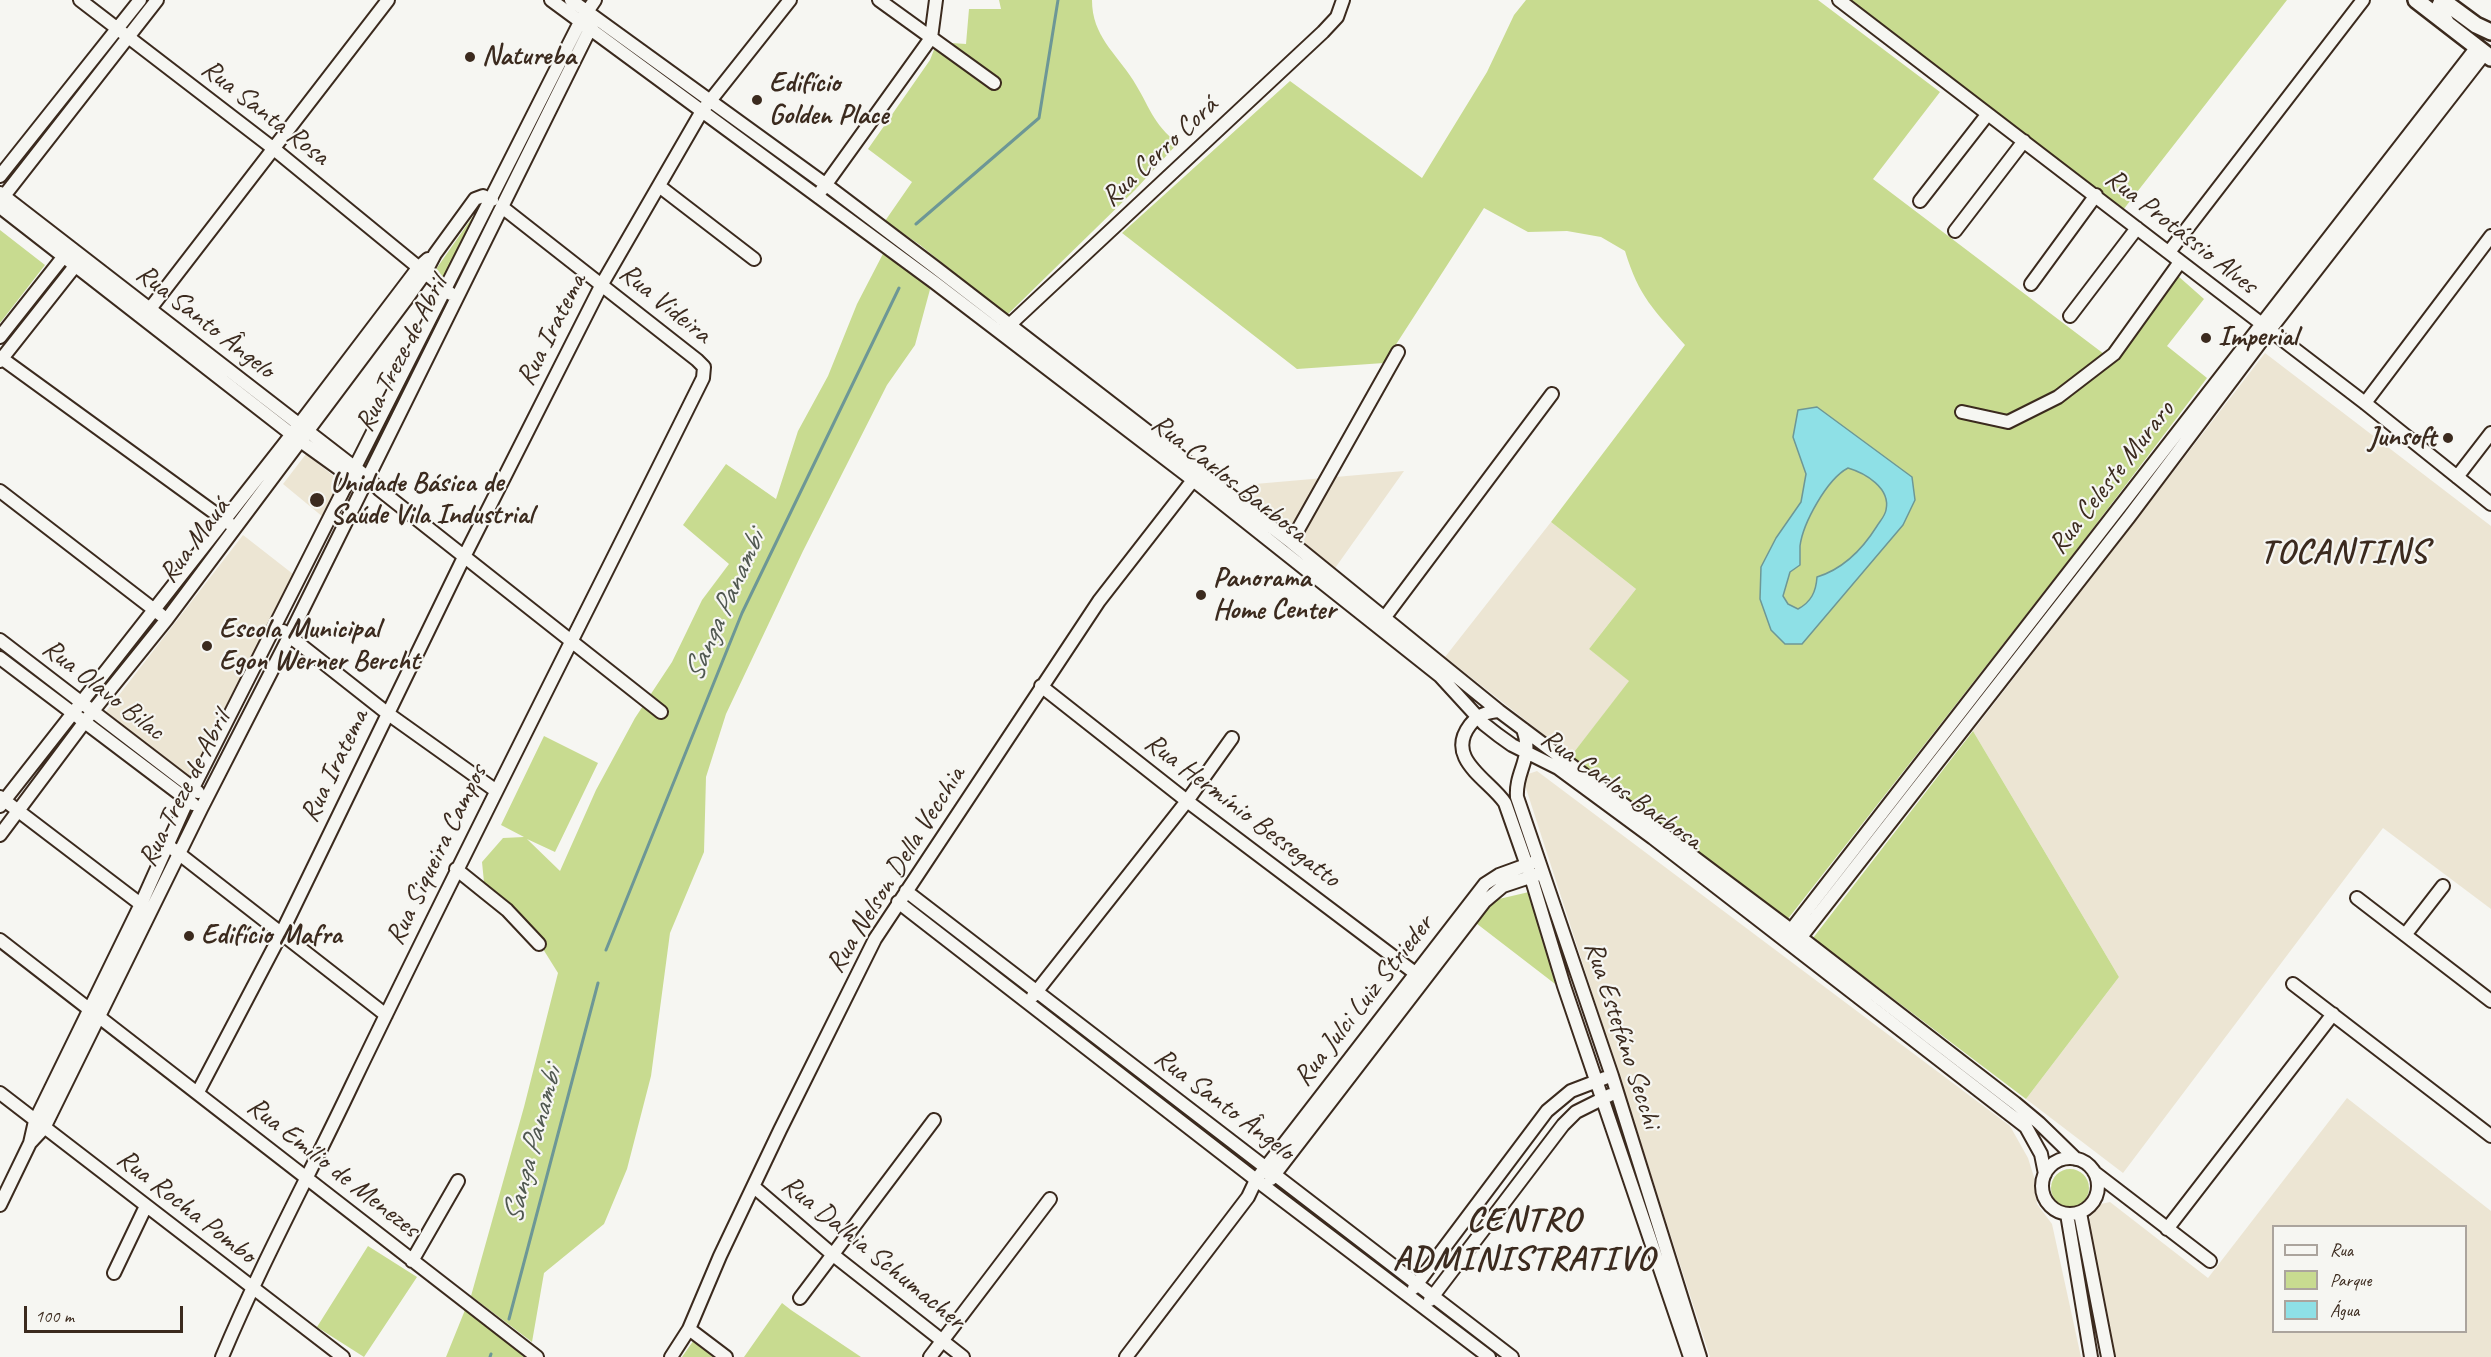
<!DOCTYPE html>
<html>
<head>
<meta charset="utf-8">
<style>
  body { margin:0 }
  #map { position:relative; width:2491px; height:1357px; overflow:hidden; background:#f6f6f2; font-family:Caveat,sans-serif }
  canvas { display:block }
  .legend { position:absolute; left:2272px; top:1225px; width:195px; height:108px; box-sizing:border-box; background:#f6f6f2; border:2px solid #aba49d; margin:0; padding:8px 10px; list-style:none; font-size:18px; color:#3b2a1e }
  .legend li { display:flex; align-items:center; gap:12px; height:30px }
  .legend b { width:30px; border:2px solid #aba49d }
  .scale { position:absolute; left:24px; top:1306px; width:159px; height:27px; box-sizing:border-box; border:3px solid #3b2a1e; border-top:0; padding-left:8px; font-size:18px; line-height:21px; white-space:nowrap; color:#3b2a1e; -webkit-text-stroke:4px #f6f6f2; paint-order:stroke }
</style>
</head>
<body>
<div id="map">
<canvas width="2491" height="1357"></canvas>
<ul class="legend">
<li><b style="height:8px;background:#f6f6f2"></b>Rua</li>
<li><b style="height:16px;background:#c8db90"></b>Parque</li>
<li><b style="height:16px;background:#8ee0e6"></b>Água</li>
</ul>
<div class="scale">100 m</div>
</div>
<script>
const g = document.querySelector('canvas').getContext('2d');
g.lineJoin = 'round';
function fill(path, color) {
  g.fillStyle = color;
  g.fill(path, 'evenodd');
}
function trace(path, color, width, dash) {
  g.strokeStyle = color;
  g.lineWidth = width;
  g.lineCap = dash ? 'butt' : 'round';
  g.setLineDash(dash || []);
  g.stroke(path);
}
function label(font, color, halo, rows, align = 'center') {
  g.font = font + ' Caveat,sans-serif';
  g.lineWidth = 4.5;
  g.setLineDash([]);
  g.textBaseline = 'middle';
  g.strokeStyle = halo;
  g.fillStyle = color;
  for (const [text, x, y, turn = 0] of rows) {
    g.save();
    g.translate(x, y);
    g.rotate((+turn || 0) * Math.PI / 180);
    g.textAlign = isNaN(turn) ? turn : align;
    if (halo) g.strokeText(text, 0, 0);
    g.fillText(text, 0, 0);
    g.restore();
  }
}
fill(new Path2D(`
  M2265 353 2491 526V909L2383 828 2123 1173 2026 1099 2119 977 1973 731Z
  M306 454 341 482 323 517 283 484Z
  M1404 471 1333 571 1250 505 1255 484Z
  M1551 522 1636 589 1589 649 1630 681 1571 756 1445 657Z
  M243 535 293 574 188 782 102 717Z
  M1537 771 2010 1126 2028 1158 2034 1177 2037 1204 2052 1224 2081 1357H1710L1522 776Z
  M2347 1098 2491 1211V1357H2113L2088 1224 2091 1214 2101 1204 2110 1202 2208 1278ZM2274 1226H2466V1332H2274Z`), '#ece5d3');
fill(new Path2D(`
  M999 0H1092C1092 36 1116 53 1133 80 1149 105 1153 125 1178 143L1135 190 1007 315 920 245 885 221 912 182 868 149 930 60 937 42 966 44 969 9H1001Z
  M1526 0H1818L1940 92 1873 179 2104 354 2169 268 2204 299 2167 346 2207 378 2065 565 1787 920 1571 756 1629 681 1589 649 1636 589 1551 522 1685 345C1654 310 1639 297 1625 251L1601 237 1567 231 1528 232 1484 208 1384 363 1297 369 1122 233 1290 81 1422 178 1487 72 1514 15Z
  M1848 0H2287L2123 210Z
  M476 212 447 271 443 279 434 272Z
  M0 230 45 265 0 323Z
  M886 248 932 282 915 345 887 385 803 551 726 714 706 777 704 852 670 933 651 1076 627 1169 604 1224 544 1273 532 1342 471 1296 524 1107 558 973 533 933 484 882 482 862 503 838 524 837 501 825 544 736 598 763 555 852 527 839 560 871 596 790 635 718 672 662 702 600 729 564 683 525 726 464 776 499 798 431 828 376 857 304Z
  M1973 731 2119 977 2026 1099 1813 938Z
  M1529 892 1559 987 1472 920 1486 902Z
  M2051 1188a19 19 0 1 1 38 0a19 19 0 1 1-38 0Z
  M368 1246 417 1277 364 1357 317 1327Z
  M782 1303 791 1310 861 1357H744Z
  M465 1310 526 1356 527 1357H446Z
  M696 1337 721 1357H682Z`), '#c8db90');
const water = new Path2D(`
  M1817 407 1912 477 1915 500 1903 525 1802 644H1785L1771 630 1760 599 1761 567 1776 538 1801 502 1806 474 1793 437 1798 410ZM1848 468C1865 473 1891 488 1886 510 1885 516 1880 521 1877 526 1862 550 1843 569 1817 577 1816 592 1811 602 1798 609L1788 604 1783 596 1790 572 1800 565C1800 559 1800 553 1800 546 1803 523 1827 479 1848 468Z`);
fill(water, '#8ee0e6');
trace(water, '#6d9796', 1.5);
trace(new Path2D(`
  M916 224 1039 118 1058 0
  M606 950 742 613 899 288
  M509 1319 598 983
  M490 1357 491 1354`), '#6d9796', 3);
const minor = new Path2D(`
  M80 0 274 149 451 294
  M551 0 934 282 1193 480 1440 676 1484 724 1498 735 1512 745 1558 768 1653 838 2026 1127 2041 1154 2045 1174
  M571 0 825 184 936 268 1291 542 1499 711 1795 933 2015 1103 2039 1123 2076 1159
  M879 0 994 83
  M1839 0 2365 403 2491 504
  M0 176 140 0
  M659 186 754 259
  M821 191 931 38 936 0
  M0 193 367 477 380 490 661 712
  M0 201 157 0
  M1920 201 1987 115
  M0 207 299 440 356 481
  M1955 231 2024 141
  M2169 252 2363 0
  M2031 284 2096 195
  M146 314 388 0
  M2070 316 2137 228
  M1004 330 1323 32 1337 17 1343 0
  M0 337 68 251
  M0 357 230 524
  M0 361 79 261
  M2365 403 2491 236
  M1962 412 2008 422 2058 397 2114 354 2180 262
  M2457 477 2491 433
  M0 491 161 615
  M1291 542 1398 352
  M1385 617 1552 394
  M283 631 387 713 495 790
  M0 640 198 792
  M0 658 193 804
  M1041 686 1187 801 1415 973
  M1499 711C1486 712 1478 715 1470 725 1444 759 1490 780 1505 803L1531 877 1564 986 1690 1357
  M1523 729C1534 759 1515 770 1517 797L1612 1076 1700 1357
  M0 797 147 909
  M0 806 292 434 418 268 428 259
  M0 835 92 712 167 619 405 301 425 273 435 254 475 199 483 196 492 200
  M173 849 386 1015
  M456 869 507 910 539 944
  M906 891 1512 1357
  M2357 898 2491 1001
  M898 902 1264 1186 1489 1357
  M1788 934 2477 47
  M2405 935 2443 886
  M0 940 537 1357
  M1797 942 2129 517 2269 331 2485 53
  M2293 984 2491 1136
  M1033 996 1187 801 1232 738
  M198 1092 281 934 465 555 602 284 702 111 790 0
  M0 1093 343 1357
  M31 1142 44 1128 201 809 290 635 592 25
  M2042 1186a28 28 0 1 1 56 0a28 28 0 1 1-56 0Z
  M2094 1172 2210 1261
  M1271 1179 1484 902 1503 886 1539 874
  M754 1187 832 1254 963 1357
  M0 1205 30 1143 35 1121 141 904 193 788 580 22 595 0
  M2080 1213 2108 1357
  M2067 1214 2091 1357
  M2167 1229 2333 1014
  M412 1261 458 1181
  M114 1273 146 1206
  M1414 1288 1547 1111 1571 1091 1605 1078
  M800 1298 934 1120
  M1430 1300 1563 1125 1576 1112 1610 1095
  M689 1329 726 1357
  M222 1357C261 1264 309 1176 352 1085 466 848 586 614 703 378L704 367 697 360 502 207
  M671 1357 689 1329 720 1256 780 1130 875 939 1099 601 1197 475
  M930 1357 1050 1199
  M1126 1357 1248 1197 1256 1180 1485 884 1499 875 1532 863`);
const major = new Path2D(`
  M2416 0 2491 58
  M2446 22 2438 10 2441 3H2446L2476 25 2491 32`);
trace(minor, '#3b2a1e', 16);
trace(major, '#3b2a1e', 20);
trace(minor, '#f6f6f2', 12);
trace(major, '#f6f6f2', 15);
for (const [x, y, r, color] of [
  [470,57,6,"#3b2a1e"],
  [757,100,6,"#3b2a1e"],
  [2206,338,6,"#3b2a1e"],
  [2448,438,6,"#3b2a1e"],
  [317,500,8,"#3b2a1e"],
  [1201,595,6,"#3b2a1e"],
  [207,646,6,"#3b2a1e"],
  [189,936,6,"#3b2a1e"]
]) {
  const dot = new Path2D();
  dot.arc(x, y, r, 0, 2 * Math.PI);
  g.fillStyle = color;
  g.fill(dot);
  trace(dot, '#f6f6f2', 2);
}
label('bold 28px', '#3b2a1e', '#f6f6f2', [
  ["Natureba",482,57],
  ["Edifício",769,84],
  ["Golden Place",769,116],
  ["Imperial",2218,338],
  ["Junsoft",2436,438,"right"],
  ["Unidade Básica de",330,484],
  ["Saúde Vila Industrial",330,516],
  ["Panorama",1213,579],
  ["Home Center",1213,611],
  ["Escola Municipal",219,630],
  ["Egon Werner Bercht",219,662],
  ["Edifício Mafra",201,936]
], 'left');
label('28px', '#3b2a1e', '#f6f6f2', [
  ["Rua Santa Rosa",265,113,38],
  ["Rua Cerro Corá",1160,152,-43],
  ["Rua Protássio Alves",2181,232,38],
  ["Rua Videira",665,304,39],
  ["Rua Santo Ângelo",205,322,38],
  ["Rua Iratema",552,330,-63],
  ["Rua Treze de Abril",402,354,-63],
  ["Rua Celeste Muraro",2112,478,-52],
  ["Rua Carlos Barbosa",1229,479,38],
  ["Rua Mauá",195,541,-53],
  ["Rua Olavo Bilac",103,690,38],
  ["Rua Iratema",335,766,-64],
  ["Rua Treze de Abril",185,789,-63],
  ["Rua Carlos Barbosa",1621,790,35],
  ["Rua Hermínio Bessegatto",1242,811,37],
  ["Rua Siqueira Campos",437,855,-64],
  ["Rua Nelson Della Vecchia",896,870,-58],
  ["Rua Julci Luiz Strieder",1364,1001,-52],
  ["Rua Estefáno Secchi",1622,1035,72],
  ["Rua Santo Ângelo",1224,1105,37],
  ["Rua Emílio de Menezes",333,1168,38],
  ["Rua Rocha Pombo",186,1207,38],
  ["Rua Dalhia Schumacher",873,1253,39]
]);
label('italic 30px', '#505850', '#f6f6f2', [
  ["Sanga Panambi",725,607,-66],
  ["Sanga Panambi",533,1146,-75]
]);
g.letterSpacing = '1.5px';
label('bold 34px', '#3b2a1e', '#f6f6f2', [
  ["TOCANTINS",2344,553],
  ["CENTRO",1524,1221],
  ["ADMINISTRATIVO",1524,1260]
]);
g.letterSpacing = '0px';
</script>
</body>
</html>
